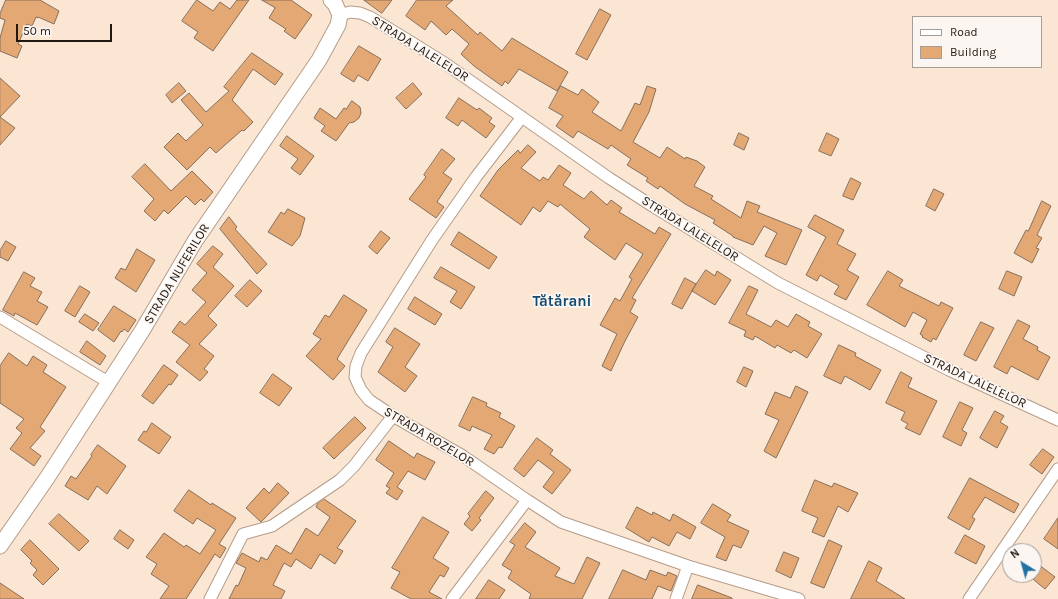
<!DOCTYPE html>
<html>
<head>
<meta charset="utf-8">
<style>
  body { margin:0 }
  #map { position:relative; width:1058px; height:599px; overflow:hidden; background:#fbe6d4; font-family:Karla,sans-serif }
  canvas { display:block }
  .legend { position:absolute; left:912px; top:16px; width:130px; height:52px; box-sizing:border-box; background:#fcf6f2; border:1px solid #a49d98; margin:0; padding:5px 7px; list-style:none; font-size:12px; color:#211810 }
  .legend li { display:flex; align-items:center; gap:8px; height:20px }
  .legend b { width:20px; border:1px solid #a49d98 }
  .north { position:absolute; left:1002px; top:543px; width:40px; height:40px; box-sizing:border-box; background:#fcf6f2; border:1px solid #a49d98; border-radius:50%; rotate:323deg; font-size:11px; font-weight:700; line-height:16px; text-align:center; color:#211810 }
  .north::after { content:''; display:block; margin:auto; width:14px; height:18px; background:#2271a3; clip-path:polygon(50% 0,100% 100%,50% 72%,0 100%) }
  .scale { position:absolute; left:16px; top:24px; width:96px; height:18px; box-sizing:border-box; border:2px solid #211810; border-top:0; padding-left:5px; font-size:12px; line-height:14px; white-space:nowrap; color:#211810; -webkit-text-stroke:3px #fcf6f2; paint-order:stroke }
</style>
</head>
<body>
<div id="map">
<canvas width="1058" height="599"></canvas>
<ul class="legend">
<li><b style="height:5px;background:#fff"></b>Road</li>
<li><b style="height:11px;background:#e4a874"></b>Building</li>
</ul>
<div class="north">N</div>
<div class="scale">50 m</div>
</div>
<script>
const g = document.querySelector('canvas').getContext('2d');
g.lineJoin = 'round';
function fill(path, color) {
  g.fillStyle = color;
  g.fill(path, 'evenodd');
}
function trace(path, color, width, dash) {
  g.strokeStyle = color;
  g.lineWidth = width;
  g.lineCap = dash ? 'butt' : 'round';
  g.setLineDash(dash || []);
  g.stroke(path);
}
function label(font, color, halo, rows, align = 'center') {
  g.font = font + ' Karla,sans-serif';
  g.lineWidth = 3.5;
  g.setLineDash([]);
  g.textBaseline = 'middle';
  g.strokeStyle = halo;
  g.fillStyle = color;
  for (const [text, x, y, turn = 0] of rows) {
    g.save();
    g.translate(x, y);
    g.rotate((+turn || 0) * Math.PI / 180);
    g.textAlign = isNaN(turn) ? turn : align;
    if (halo) g.strokeText(text, 0, 0);
    g.fillText(text, 0, 0);
    g.restore();
  }
}
const building = new Path2D(`
  M6 0H40L59 11 54 24 38 17V18L36 17 32 26 27 24 18 44 22 46 17 58 0 51V38L5 20 0 18V14Z
  M197 0 213 11 220 2 230 9 237 0H249L213 51 194 38 198 32 182 21Z
  M262 0H291L312 15 295 39 284 31 286 29 269 18 275 8Z
  M364 0H392L382 13Z
  M417 0H453L446 6 478 35 480 32 502 51 512 38 568 72 557 91 519 69 508 84 505 81 502 86 474 66 461 54 469 44 452 29 446 35 431 21 425 30 406 16Z
  M600 9 611 15 587 60 576 54Z
  M359 46 381 59 368 81 358 75 354 82 341 74Z
  M252 53 283 74 275 85 253 69 232 100 253 122 244 131 242 130 216 153 210 147 187 170 164 147 178 133 186 141 203 125 181 100 189 93 206 112 229 91 224 87Z
  M0 78 20 96 0 117 15 128 0 145Z
  M179 83 186 91 172 103 166 95Z
  M413 83 422 94 406 109 396 98Z
  M561 86 578 95 582 89 599 102 592 112 621 131 635 103 640 105 647 86 656 89 649 112 633 142 660 158 667 147 685 159 686 157 697 161 705 167 694 186 713 196 711 199 741 218 747 201 760 206 757 212 802 230 786 265 765 256 777 233 764 226 753 245 733 237V236L713 223 715 220 685 204 660 186 658 189 646 181 648 178 627 165 631 159 611 145 608 149 578 131 573 138 556 126 563 116 549 108Z
  M459 98 477 110 479 108 492 118 489 122 495 126 486 138 462 120 458 126 446 118Z
  M352 101 360 107 361 113 359 118 354 122 349 123 336 141 321 131 325 126 314 118 320 108 336 119 344 108 346 109Z
  M739 133 749 138 744 150 734 145Z
  M827 133 839 139 831 156 819 151Z
  M287 136 314 156 300 175 291 168 298 159 280 146Z
  M528 145 536 152 521 168 540 181 543 177 548 180 559 165 571 173 563 185 584 199 591 191 607 205 611 200 622 208 619 212 655 234 659 227 671 234 632 298 636 300 630 312 638 317 625 341 611 371 602 366 617 334 600 325 615 298 620 301 632 279 629 277 643 254 626 243 615 260 584 237 590 229 560 204 558 207 548 201 540 212 533 207 521 225 480 196 498 170 518 150 520 153Z
  M442 149 455 159 443 173 452 179 437 202 444 207 436 218 409 199 426 177 424 175Z
  M145 164 171 191 192 171 213 192 204 202 201 199 195 205 186 196 168 214 164 210 155 221 144 211 154 199 132 177Z
  M851 178 861 183 853 200 843 196Z
  M934 189 944 194 935 211 926 206Z
  M1042 201 1051 206 1037 235 1042 238 1036 248 1039 249 1032 263 1014 253 1026 230 1028 231Z
  M288 209 305 218 300 236 292 246 268 232 281 212 284 214Z
  M815 215 844 230 837 244 856 254 847 270 859 277 846 300 834 294 839 286 820 275 817 281 806 275 826 237 808 227Z
  M229 217 237 227 235 229 267 264 257 274 220 229Z
  M381 231 390 238 377 254 369 247Z
  M459 232 497 257 489 269 451 245Z
  M6 241 16 247 8 261 0 257V251Z
  M213 246 223 254 213 267 234 286 208 316 217 325 199 344 214 356 204 369 208 372 200 381 176 362 190 345 172 332 180 321 185 325 206 302 192 290 207 273 197 264Z
  M137 249 155 260 136 292 115 278 121 268 125 270Z
  M441 267 475 287 461 309 450 302 457 291 434 278Z
  M706 270 715 276 717 271 731 280 715 305 692 291Z
  M888 271 903 280 899 286 939 306 941 302 953 308 936 340 933 338 931 342 922 337 923 336 920 334 927 320 913 312 905 327 867 305Z
  M1007 271 1022 277 1014 296 999 289Z
  M24 272 35 278 30 286 42 292 37 301 48 307 37 325 15 313 14 316 3 310Z
  M685 278 696 284 682 309 672 304Z
  M250 280 262 291 247 307 235 296Z
  M80 286 90 292 75 317 65 311Z
  M749 286 758 290 746 314 771 327 776 320 788 327 796 314 810 322 808 326 822 334 807 358 794 350 791 353 777 345 775 348 755 336 753 340 744 336 746 331 729 323Z
  M344 295 367 310 337 359 345 366 333 380 306 356 321 339 313 334 325 315 329 317Z
  M415 297 442 314 435 325 408 309Z
  M114 306 136 320 128 332 124 329 122 332 121 331 114 342 98 330Z
  M85 314 99 323 93 331 79 322Z
  M1018 320 1030 326 1023 339 1038 347 1037 350 1050 357 1038 380 1011 366 1007 374 994 367Z
  M981 322 994 328 976 361 964 355Z
  M395 328 420 344 405 367 417 376 405 392 378 372 393 347 386 342Z
  M87 341 106 356 100 365 80 352Z
  M839 345 856 353 855 356 881 370 870 390 845 376 841 384 824 376Z
  M9 353 27 366 33 356 47 365 43 372 66 387 40 427 45 431 30 448 41 456 34 466 10 449 22 433 16 428 24 419 0 403V366Z
  M164 365 178 375 171 385 169 384 153 404 142 396Z
  M744 367 753 371 746 387 737 382Z
  M901 372 912 378 908 387 937 401 920 435 905 428 908 424 901 420 905 412 886 403Z
  M273 374 292 388 279 406 260 393Z
  M796 386 808 392 776 458 764 451 779 420 765 414 775 392 790 398Z
  M473 397 487 403 486 406 501 413 499 417 515 426 502 448 499 447 494 454 484 449 492 435 472 426 470 431 459 426Z
  M960 402 973 408 962 430 967 433 961 446 943 437Z
  M995 411 1004 416 1000 422 1008 427 997 448 980 438Z
  M355 417 366 428 334 459 323 448Z
  M152 423 171 437 159 454 138 440 144 431 146 432Z
  M537 438 553 450 550 454 571 470 552 494 543 487 554 472 538 460 524 477 514 469Z
  M389 441 414 458 417 453 435 462 425 480 408 471 397 487 403 491 397 500 386 493 390 488 386 486 394 473 376 460Z
  M98 445 126 466 107 494 97 486 88 500 65 486 71 476 76 479 92 456 91 455Z
  M1043 449 1054 457 1042 474 1030 465Z
  M970 478 1019 504 1014 513 985 497 972 517 975 519 969 530 948 518Z
  M815 480 832 487 834 483 858 493 848 512 838 506 824 537 812 532 818 518 802 511Z
  M278 483 289 493 261 522 246 508 264 488 269 493Z
  M189 490 211 505 212 503 236 518 219 544 226 548 220 558 215 554 186 599H160L169 586 151 574 157 564 146 557 164 533 184 547 186 545 200 554 216 530 197 518 193 524 174 511Z
  M486 491 494 498 479 518 481 520 472 531 464 524 470 516 468 514Z
  M324 499 356 521 337 548 343 551 335 564 320 554 311 569 296 559 291 567 284 563 273 585 285 591 281 599H229L236 585 238 586 246 568 236 563 242 553 259 562 261 557 267 560 276 545 291 554 306 528 318 536 329 519 330 517 316 507 318 503Z
  M713 504 731 515 727 521 749 531 741 548 733 545 726 561 716 557 725 537 701 523Z
  M637 507 652 515 653 512 670 521 673 514 696 527 690 539 677 532 669 546 652 537 649 542 626 528Z
  M59 514 89 541 79 551 49 524Z
  M423 517 449 532 433 558 449 568 444 577 440 575 429 592 442 599H411L391 588 400 572 392 568Z
  M1058 518V549L1044 539Z
  M525 523 536 532 525 547 560 568 555 576 574 584 587 557 600 563 582 599H529L531 594 508 578 512 571 502 565 515 545 510 542Z
  M120 530 134 540 128 549 114 539Z
  M965 535 985 546 976 564 955 553Z
  M30 540 59 569 43 585 33 575 37 570 30 563 32 561 21 550Z
  M829 540 842 546 824 588 811 583Z
  M784 552 799 558 791 578 776 571Z
  M869 561 882 568 876 581 905 599H851Z
  M1034 561 1055 577 1045 589 1034 580Z
  M623 570 646 580 650 570 666 576 668 572 677 576 671 591 658 586 652 599H609Z
  M489 580 505 590 499 599H476Z
  M0 583 24 599H0Z
  M698 585 732 598V599H692Z`);
fill(building, '#e4a874');
trace(building, '#866f5b', 1);
const street = new Path2D(`
  M340 15 350 12 360 13 370 17 414 44 446 64 609 178 654 207 778 283 949 370 1058 420
  M522 117 476 177 432 240 361 353 356 366 355 377 361 390 369 400 393 416 463 456 527 500 561 522 688 566 799 599
  M0 317 108 382
  M210 599 243 534 272 526 340 480 354 466 393 416
  M452 599 527 500
  M676 599 688 566
  M969 599 1058 469`);
const secondary = new Path2D(`
  M0 546 47 478 142 331 195 241 319 60 338 25 340 15 335 4 331 0`);
trace(street, '#b59c88', 13);
trace(secondary, '#b59c88', 17);
trace(street, '#fff', 11);
trace(secondary, '#fff', 15);
label('13px', '#211810', '#fcf6f2', [
  ["STRADA LALELELOR",420,49,32],
  ["STRADA LALELELOR",690,229,32],
  ["STRADA NUFERILOR",177,274,-59],
  ["STRADA LALELELOR",975,381,25],
  ["STRADA ROZELOR",429,437,31]
]);
label('bold 15px', '#164b6e', '#fcf6f2', [
  ["Tătărani",562,302]
]);
</script>
</body>
</html>
